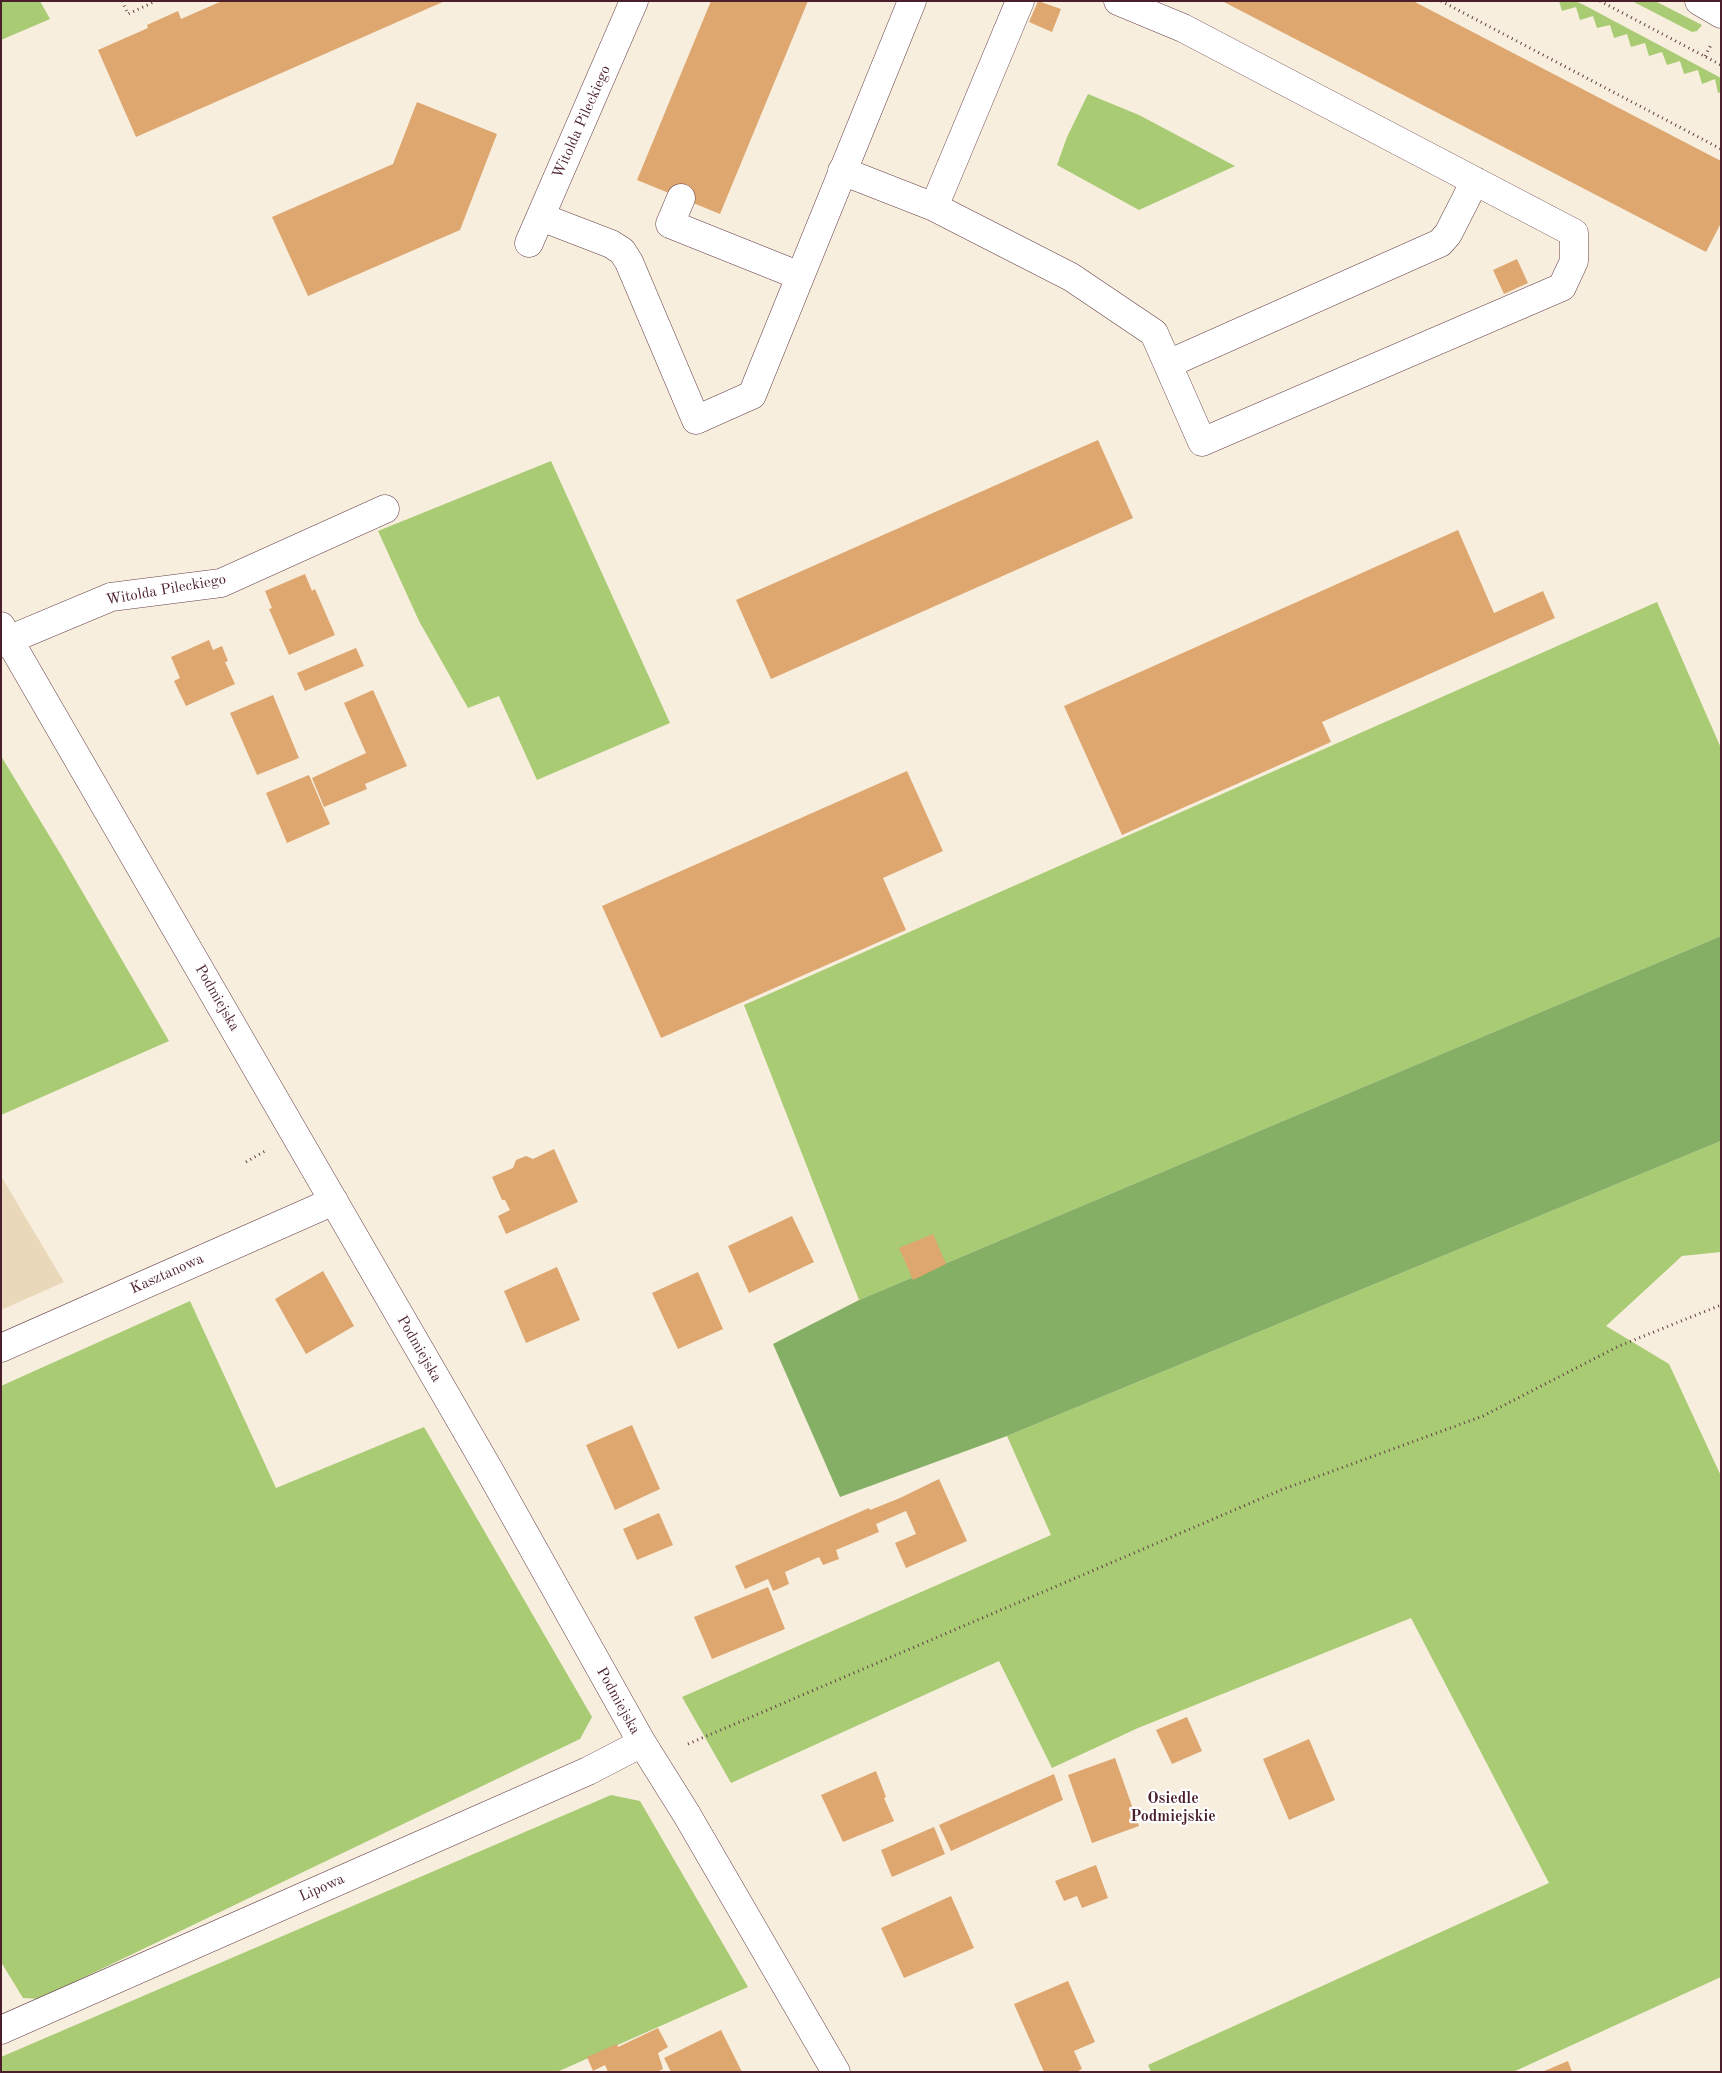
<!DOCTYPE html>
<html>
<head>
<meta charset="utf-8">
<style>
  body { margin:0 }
  #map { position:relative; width:1722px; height:2073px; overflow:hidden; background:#f8eede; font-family:"Old Standard TT",serif }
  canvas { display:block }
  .frame { position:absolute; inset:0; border:2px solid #4a1f2b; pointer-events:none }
</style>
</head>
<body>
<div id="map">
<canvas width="1722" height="2073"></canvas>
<div class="frame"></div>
</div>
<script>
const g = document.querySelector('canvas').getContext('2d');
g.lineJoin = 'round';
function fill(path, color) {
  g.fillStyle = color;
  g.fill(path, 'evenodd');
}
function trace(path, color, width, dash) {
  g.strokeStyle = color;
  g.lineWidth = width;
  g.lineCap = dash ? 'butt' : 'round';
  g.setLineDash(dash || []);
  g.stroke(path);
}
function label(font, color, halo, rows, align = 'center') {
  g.font = font + ' "Old Standard TT",serif';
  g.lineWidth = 4.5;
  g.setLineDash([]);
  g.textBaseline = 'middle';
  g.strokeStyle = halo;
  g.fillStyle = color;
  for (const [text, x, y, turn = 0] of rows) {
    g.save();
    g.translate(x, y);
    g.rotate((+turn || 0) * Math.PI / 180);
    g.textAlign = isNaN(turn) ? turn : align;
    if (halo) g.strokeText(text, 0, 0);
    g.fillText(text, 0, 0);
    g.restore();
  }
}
fill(new Path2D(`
  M1 1176 64 1282 1 1310Z`), '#ead8ba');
fill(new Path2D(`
  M1 1H40L50 19 1 40Z
  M1559 1H1575L1584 5 1721 78V92L1718 93 1715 79 1702 84 1698 70 1684 74 1680 61 1667 65 1662 52 1649 56 1645 43 1631 47 1627 34 1614 38 1610 25 1597 28 1593 16 1580 20 1576 7 1562 11Z
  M1632 1H1655L1702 25 1697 31 1692 32Z
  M1088 94 1139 115 1235 166 1139 210 1057 165 1067 137Z
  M551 461 670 723 537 780 499 696 468 708 419 621 378 531Z
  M1657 602 1721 748V936L859 1300 744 1005Z
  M1 756 61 855 169 1041 1 1115Z
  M1721 1141V1252L1682 1256 1606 1326 1669 1364 1721 1476V1977L1513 2072H1151L1148 2065 1549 1883 1411 1618 1138 1728 1052 1768 999 1661 731 1783 682 1697 1051 1535 1007 1436Z
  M190 1301 276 1488 424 1427 592 1717 580 1739 39 1999 23 1998 1 1962V1386Z
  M611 1795 640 1801 748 1987 557 2072H1V2057Z`), '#a8cb74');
fill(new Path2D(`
  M1721 936V1141L1007 1436 840 1497 773 1344 859 1300Z`), '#86af66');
fill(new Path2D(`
  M222 1H445L136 137 98 50 148 28 147 25 178 11 181 19Z
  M711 1H808L720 214 637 180Z
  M1038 1 1061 9 1052 32 1029 22Z
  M1222 1H1413L1721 161V223L1706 252Z
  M417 102 497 134 460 230 308 296 272 217 393 164Z
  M1517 259 1528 283 1504 294 1493 270Z
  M1098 440 1133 518 771 679 736 600Z
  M1458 530 1494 613 1543 591 1555 618 1322 722 1331 742 1122 835 1064 706Z
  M305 574 312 591 315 589 335 635 289 655 269 609 272 608 265 591Z
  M209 640 213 650 222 646 228 661 225 662 235 684 186 706 174 681 180 678 171 657Z
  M356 648 364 666 305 691 297 673Z
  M373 690 407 766 365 784 367 789 324 807 312 778 366 753 344 703Z
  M273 695 299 758 257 775 230 713Z
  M907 771 943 851 883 878 906 930 661 1038 602 906Z
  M309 775 330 824 287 843 266 793Z
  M554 1149 578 1202 506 1234 498 1216 510 1210 505 1200H502L492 1177 513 1168 516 1160 526 1156 533 1159Z
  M792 1216 814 1262 749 1293 728 1246Z
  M933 1234 946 1264 913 1280 899 1248Z
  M557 1267 580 1320 526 1343 504 1291Z
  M323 1271 354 1326 306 1354 275 1299Z
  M698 1272 723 1329 678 1349 652 1293Z
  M632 1425 660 1489 615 1510 586 1445Z
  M939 1479 967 1541 906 1568 895 1543 916 1534 906 1511 876 1524 879 1532 836 1550 839 1559 823 1565 819 1557 785 1572 789 1584 773 1591 768 1579 745 1589 735 1566 869 1508 870 1510 900 1498Z
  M659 1513 673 1545 637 1560 623 1529Z
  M768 1587 785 1629 712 1659 694 1617Z
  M1187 1717 1202 1751 1172 1764 1156 1730Z
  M1309 1739 1335 1800 1289 1820 1263 1759Z
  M1115 1758 1139 1826 1092 1843 1068 1775Z
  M876 1771 886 1797 884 1798 894 1821 843 1842 821 1795Z
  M1054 1774 1063 1800 951 1851 939 1825Z
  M934 1827 945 1854 892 1877 881 1850Z
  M1096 1865 1108 1898 1082 1908 1077 1896 1064 1901 1055 1881Z
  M951 1896 974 1948 904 1978 881 1928Z
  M1068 1981 1095 2042 1074 2051 1082 2069 1076 2072H1044L1014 2004Z
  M658 2028 668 2047 658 2053 663 2069 657 2072H608L605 2065 593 2071 587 2057 617 2044 618 2047Z
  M721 2030 742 2072H671L664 2058Z
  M1568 2061 1572 2072H1542Z`), '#dea770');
const minor = new Path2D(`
  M1699 1 1721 14
  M842 171 934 207 1071 277 1154 333 1202 442 1562 287 1574 261V233L1183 28 1118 1
  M681 198 670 224 800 276
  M934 207 1020 1
  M541 217 611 244 622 251 629 262 696 420 752 395 912 1
  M529 243 634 1
  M1168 364 1440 243 1448 234 1475 181
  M1 626 488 1468 642 1743 687 1815 836 2072
  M1 643 111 597 221 583 385 509
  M1 1348 334 1201
  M1 2030 588 1771 642 1743`);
trace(minor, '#643e46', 29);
trace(new Path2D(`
  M122 1 128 14 156 1
  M1441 1 1721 149
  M1600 1 1721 65
  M1705 56 1711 45
  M246 1162 265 1151
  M688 1744 1281 1490 1483 1416 1619 1346 1721 1305`), '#643e46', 3, [1, 4]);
trace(minor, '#fff', 28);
label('15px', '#4a1f2b', '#fff', [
  ["Witolda Pileckiego",582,122,-66],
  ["Witolda Pileckiego",166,590,-10],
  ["Podmiejska",217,998,60],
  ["Kasztanowa",167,1274,-24],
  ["Podmiejska",419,1349,60],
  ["Podmiejska",618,1701,61],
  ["Lipowa",322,1888,-24]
]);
label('bold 16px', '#4a1f2b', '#fff', [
  ["Osiedle",1173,1799],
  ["Podmiejskie",1173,1817]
]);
</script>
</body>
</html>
